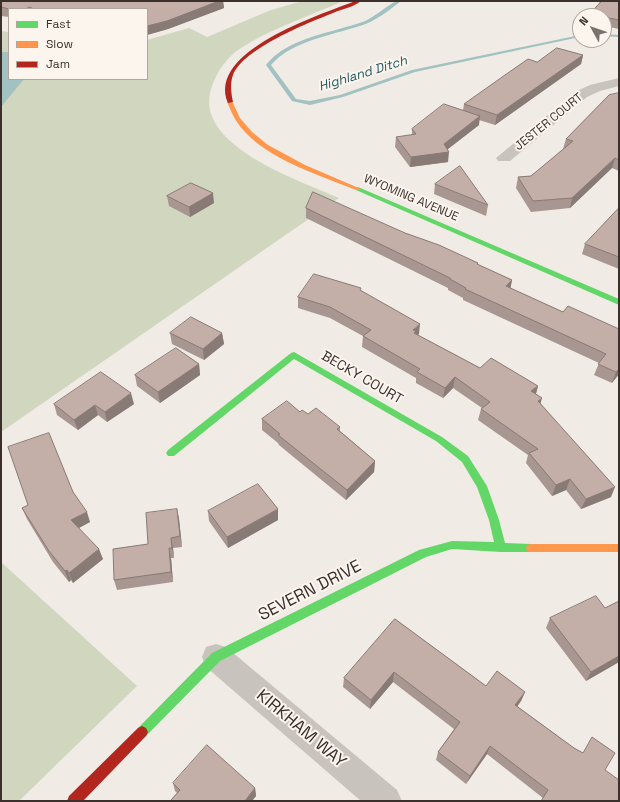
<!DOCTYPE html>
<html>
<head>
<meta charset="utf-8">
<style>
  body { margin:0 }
  #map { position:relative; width:620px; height:802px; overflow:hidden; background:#f0ebe5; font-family:"Space Grotesk",sans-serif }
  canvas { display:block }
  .frame { position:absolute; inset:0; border:2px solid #3b302b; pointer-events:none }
  .legend { position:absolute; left:8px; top:8px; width:140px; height:72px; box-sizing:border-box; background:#fbf5ee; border:1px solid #aea6a0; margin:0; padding:5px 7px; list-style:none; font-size:12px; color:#3b302b }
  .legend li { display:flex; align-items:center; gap:8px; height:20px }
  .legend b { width:20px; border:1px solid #aea6a0 }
  .north { position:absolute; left:572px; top:8px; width:40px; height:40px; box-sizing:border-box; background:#fbf5ee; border:1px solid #aea6a0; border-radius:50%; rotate:310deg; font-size:11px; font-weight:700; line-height:16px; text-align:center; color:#3b302b }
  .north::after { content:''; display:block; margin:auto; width:14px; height:18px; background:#7a716c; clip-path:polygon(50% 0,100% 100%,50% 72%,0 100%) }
</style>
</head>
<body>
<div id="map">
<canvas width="620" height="802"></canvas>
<div class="frame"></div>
<ul class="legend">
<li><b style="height:5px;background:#63d668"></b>Fast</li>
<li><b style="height:5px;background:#ff974d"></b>Slow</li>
<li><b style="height:5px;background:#b3261e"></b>Jam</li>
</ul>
<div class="north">N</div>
</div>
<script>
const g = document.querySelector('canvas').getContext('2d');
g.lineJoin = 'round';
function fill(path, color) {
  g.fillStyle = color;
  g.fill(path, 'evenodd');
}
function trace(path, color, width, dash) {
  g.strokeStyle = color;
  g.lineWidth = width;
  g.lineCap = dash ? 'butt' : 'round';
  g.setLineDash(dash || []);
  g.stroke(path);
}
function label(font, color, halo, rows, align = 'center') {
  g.font = font + ' "Space Grotesk",sans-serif';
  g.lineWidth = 4;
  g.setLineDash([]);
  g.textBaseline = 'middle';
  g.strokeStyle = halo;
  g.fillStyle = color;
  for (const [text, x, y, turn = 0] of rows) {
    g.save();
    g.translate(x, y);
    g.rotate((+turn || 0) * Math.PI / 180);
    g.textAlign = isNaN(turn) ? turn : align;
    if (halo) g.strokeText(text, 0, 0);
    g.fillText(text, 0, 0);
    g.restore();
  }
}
fill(new Path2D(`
  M303 1H343C310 16 272 28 241 48 227 57 218 70 212 86 190 145 299 180 339 198L1 432V31L9 32V79H147V40L189 28 207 37 271 10Z
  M1 562 137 686 19 801H1Z`), '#d1d6bf');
fill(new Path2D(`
  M1 52H9V79H24L1 107Z`), '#a1c2c1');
fill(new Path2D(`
  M396 1H401C391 9 379 18 368 23 337 35 293 39 271 65L296 99 310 101 340 95 412 70 580 35V37L415 72 343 97 310 105 292 101 266 65C288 37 333 33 365 21 376 16 385 7 396 1Z
  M604 34 619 35V37L604 36Z`), '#a1c2c1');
fill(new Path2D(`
  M619 78V86L600 91 587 97 510 161H498L496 158 577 91 590 85Z
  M216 644 226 647 397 790 402 801H361L206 667 202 657 206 647Z`), '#c9c3be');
fill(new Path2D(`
  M358 187 619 299V305L356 190V188Z
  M294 352 442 437 468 456 487 486 499 520 505 543 531 544 535 545 536 548 535 551 531 552H501L452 549 426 557 220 661 146 736 142 738 138 736 136 732 138 728 212 653 419 550 452 541 494 542 489 520 477 487 462 462 436 441 294 359 174 456H168L166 453 168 450 291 353Z`), '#63d668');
fill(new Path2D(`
  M228 101H232L240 118 252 132 268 145 305 165 361 189 360 190H356C317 174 258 157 235 119 232 114 230 108 227 102Z
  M531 544H619V552H531L527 551 526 548 527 545Z`), '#ff974d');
fill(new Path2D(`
  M355 1H361C354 7 342 9 333 13 308 23 244 48 233 75 230 83 231 93 233 102L228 103C206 51 320 15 355 1Z
  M142 726 146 728 148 732 146 736 83 801H67L69 796 138 728Z`), '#b3261e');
fill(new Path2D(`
  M1 1H223L224 8 168 29 147 35V9H9V17L1 16Z
  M600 1H619V29L604 26V16H589L590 14 599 4Z
  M583 55 581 64 495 125 479 120V125L448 149V162L410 167 395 147 396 137 412 135V129L463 110 464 104 537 62Z
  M619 93V171L612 168 570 208 531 212 516 188 518 177 531 176 564 149H563L566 139Z
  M435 184 488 205 486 216 434 194Z
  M167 196 214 203 190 217 169 206Z
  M306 208 405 233 478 263V265L512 280 510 288 563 312 619 329V374L612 383 594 375 599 363 463 300V298L448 290V288L306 218Z
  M619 208V269L582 254 585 244Z
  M361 291 419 334 418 335 480 368 538 386 536 394 541 404 611 497 581 509 566 490 552 496 526 463 528 455 478 420 481 409 482 408 453 388 443 398 416 383V378L362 347 363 336 330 318 298 308V297Z
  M170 333H222L224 344 204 360 172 344Z
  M199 364 200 375 160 403 137 386 135 375Z
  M54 404H134L107 422 98 415 78 430 57 415Z
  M300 412 308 414 340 427V431L375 461 374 472 346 500 279 445 278 443 262 430V419Z
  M73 492 90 522 79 528 103 559 73 583 71 580 69 582 53 562 27 519 22 508Z
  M177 509 179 519 182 547 173 548 174 558H171L173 582 117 590 114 580 148 544Z
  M208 511 278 520 228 548 209 521Z
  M619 601V662L586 681 546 628 550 618 605 608Z
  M395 619 486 686 525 692 521 701 517 706 574 748 583 753H615L543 798 487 754 466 784 436 760 438 752 454 729 393 682 370 709 343 687 344 678Z
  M173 783 255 788 256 796 252 801H172L171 800 177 793 175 791Z`), '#a89690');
fill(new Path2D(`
  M219 1H223L224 8 168 29 147 35V26Z
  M583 55 581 64 495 125 497 115Z
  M480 116 479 125 444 152H449L448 162 410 167 411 157 444 144Z
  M615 158 612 168 570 208 572 198Z
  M213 193 214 203 190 217 189 207Z
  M512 280 510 291 506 286Z
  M420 324 419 334 415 337 413 330Z
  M222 333 224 344 204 360 203 349Z
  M199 364 200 375 160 403 158 392Z
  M619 369V374L612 383 616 372Z
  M455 377 453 388 443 398 445 388Z
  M538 386 535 397 531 391Z
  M131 393 134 404 107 422 105 412Z
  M542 398 539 409 538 401Z
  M95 405 98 415 78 430 74 420Z
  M375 461 374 472 346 500 347 490Z
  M570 479 566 490 552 496 556 485Z
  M615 487 611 497 581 509 586 499Z
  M177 509 179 519 182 547 180 536Z
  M278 509V520L228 548 227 537Z
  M87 512 90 522 75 530 71 520Z
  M171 538 173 548 174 558 172 548Z
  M169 548 171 558 173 582 171 572Z
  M99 549 103 559 73 583 69 573Z
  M67 570 71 580 69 582 65 571Z
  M619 656V662L586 681 591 672Z
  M394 672 393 682 370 709 371 700Z
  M525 692 521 701 512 714 515 705Z
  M490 746 487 754 466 784 470 776Z
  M255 788 256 796 252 801H245Z`), '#887a75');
const building = new Path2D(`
  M1 1H219L167 21 147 26V9H34L29 7 26 9H9L1 7Z
  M602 1H619V20L604 17V16L590 14Z
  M557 48 583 55 497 115 464 104 505 75 528 59 537 62Z
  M619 93V160L615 158 572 198 533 201 518 177 531 176 573 141 566 139 609 95Z
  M444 104 480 116 444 144 449 152 411 157 396 137 416 134 412 129Z
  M460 166 488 205 435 184Z
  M191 183 213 193 189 207 167 196Z
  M313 192 405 233 439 245 478 263 477 264 512 280 506 286 563 312 568 306 619 329V369L616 372 598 364 606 354 465 289 466 288 450 279V278L306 208Z
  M619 208V257L585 244Z
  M314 274 361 288 360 290 420 324 413 330 416 331 414 333 480 368 491 358 538 386 531 391 542 398 538 401 615 487 586 499 570 479 556 485 529 453 538 449 481 409 490 402 455 377 445 388 417 372 420 369 363 336 371 330 330 307 298 297Z
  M191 317 222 333 203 349 170 333Z
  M176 348 199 364 158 392 135 375Z
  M101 372 131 393 105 412 95 405 74 420 54 404Z
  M287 401 300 412 302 410 308 414 316 408 340 427 337 429 375 461 347 490 278 435 280 434 262 419Z
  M49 433 73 492 87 512 71 520 99 549 69 573 67 570 65 571 49 551 22 508 28 505 8 447Z
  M258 484 278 509 227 537 208 511Z
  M177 509 180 536 171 538 172 548H169L171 572 114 580 113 549 148 544 146 513Z
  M596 596 605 608 619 601V656L591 672 550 618Z
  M395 619 486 686 497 671 525 692 515 705 574 748 583 753 592 737 615 753 605 770 619 780V801H541L548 790 490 746 470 776 438 752 460 722 394 672 371 700 344 678Z
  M207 745 255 788 245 801H174L171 800 180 790 173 783Z`);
fill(building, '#c3afa7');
trace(building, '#887a75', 1);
label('12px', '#3b302b', '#fbf5ee', [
  ["JESTER COURT",549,122,-39],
  ["WYOMING AVENUE",411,198,23]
]);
label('italic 13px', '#1f5a5e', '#fbf5ee', [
  ["Highland Ditch",363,74,-17]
]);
label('14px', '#3b302b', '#fbf5ee', [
  ["BECKY COURT",362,378,30]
]);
label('17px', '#3b302b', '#fbf5ee', [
  ["SEVERN DRIVE",310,591,-27],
  ["KIRKHAM WAY",301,729,40]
]);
</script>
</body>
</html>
